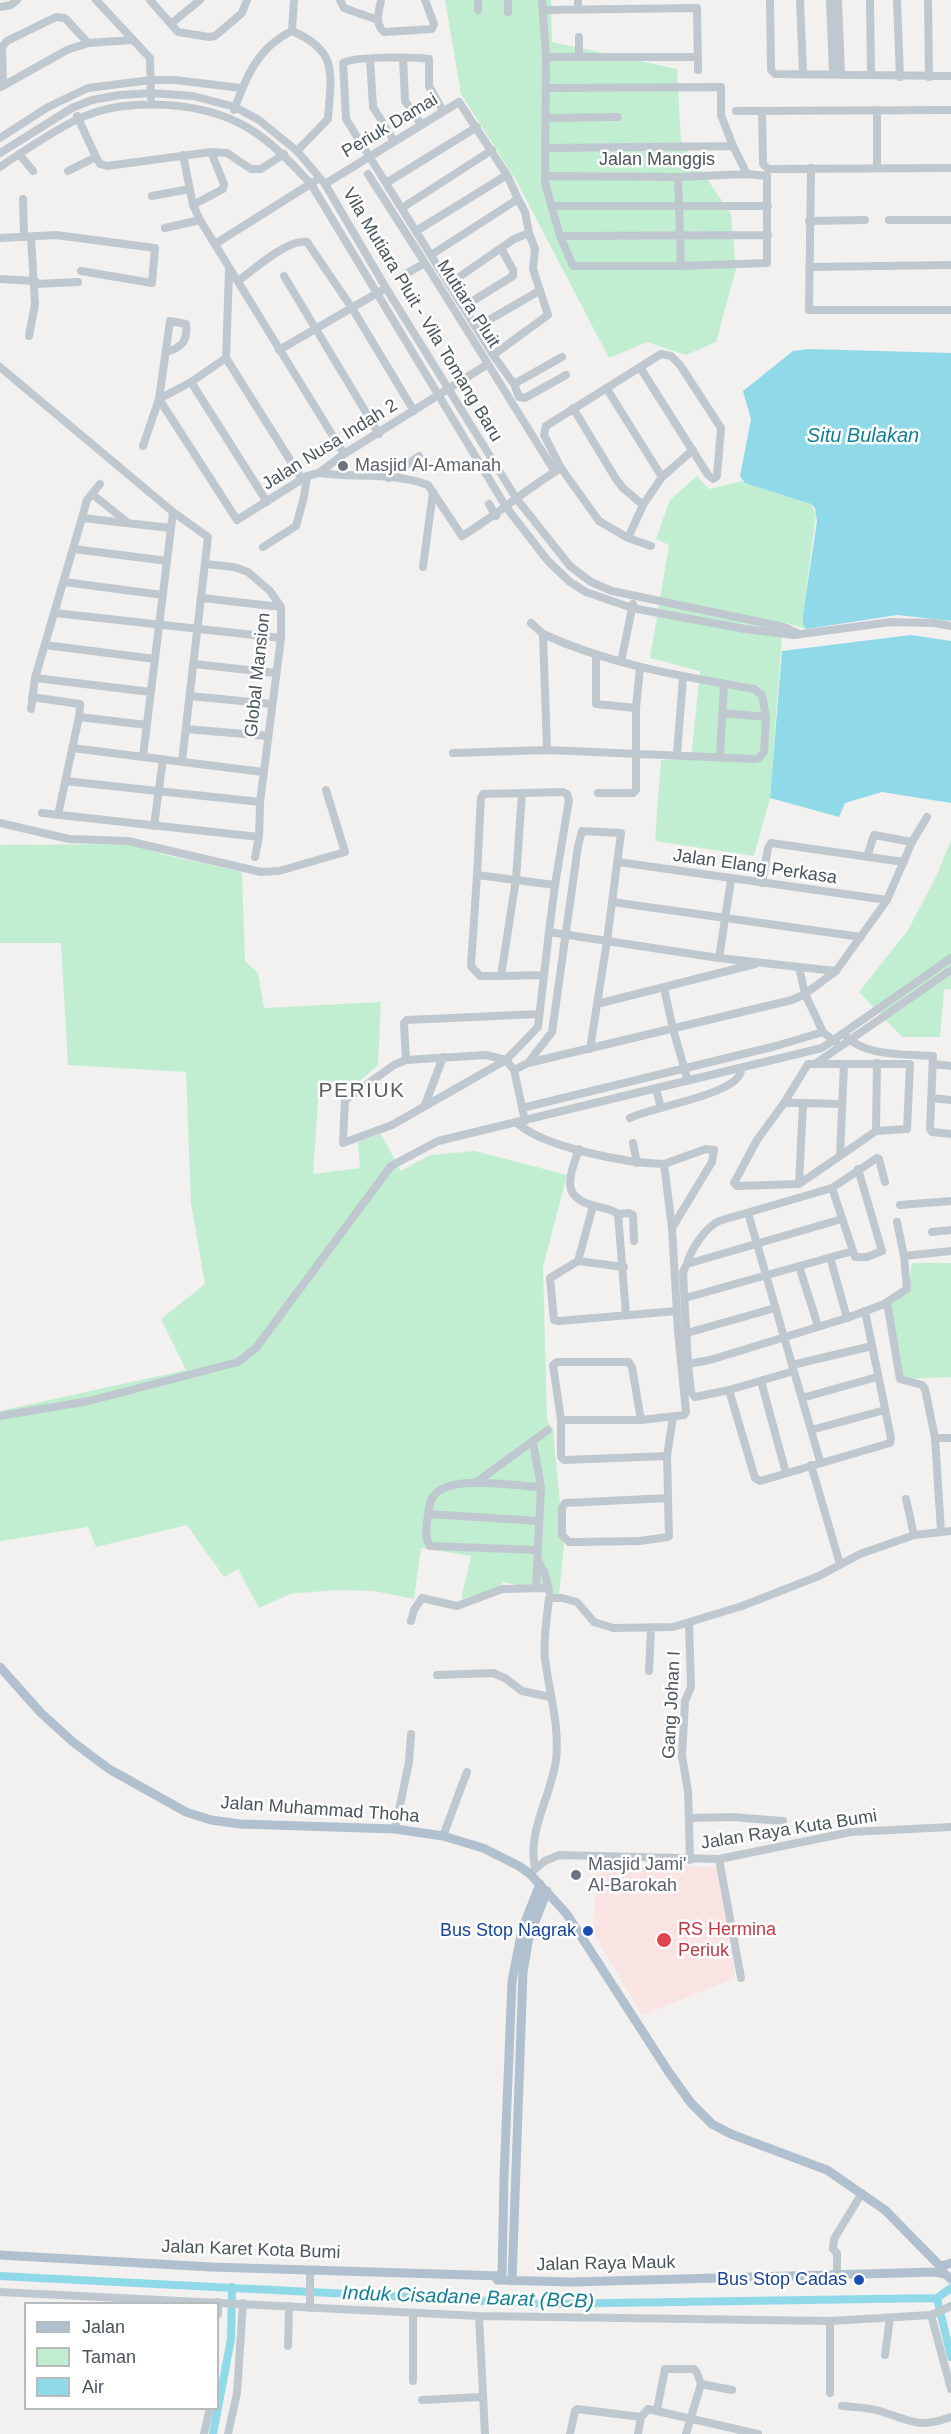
<!DOCTYPE html>
<html>
<head>
<meta charset="utf-8">
<style>
  body { margin:0 }
  #map { position:relative; width:951px; height:2434px; overflow:hidden; background:#f3f0f0; font-family:Helvetica,sans-serif }
  canvas { display:block }
  .legend { position:absolute; left:24px; top:2302px; width:195px; height:108px; box-sizing:border-box; background:#fff; border:2px solid #b6bbbe; margin:0; padding:8px 10px; list-style:none; font-size:18px; color:#49545d }
  .legend li { display:flex; align-items:center; gap:12px; height:30px }
  .legend b { width:30px; border:2px solid #b6bbbe }
</style>
</head>
<body>
<div id="map">
<canvas width="951" height="2434"></canvas>
<ul class="legend">
<li><b style="height:8px;background:#b1c0ce"></b>Jalan</li>
<li><b style="height:16px;background:#c1eed1"></b>Taman</li>
<li><b style="height:16px;background:#90d9e9"></b>Air</li>
</ul>
</div>
<script>
const g = document.querySelector('canvas').getContext('2d');
g.lineJoin = 'round';
function fill(path, color) {
  g.fillStyle = color;
  g.fill(path, 'evenodd');
}
function trace(path, color, width, dash) {
  g.strokeStyle = color;
  g.lineWidth = width;
  g.lineCap = dash ? 'butt' : 'round';
  g.setLineDash(dash || []);
  g.stroke(path);
}
function label(font, color, halo, rows, align = 'center') {
  g.font = font + ' Helvetica,sans-serif';
  g.lineWidth = 5;
  g.setLineDash([]);
  g.textBaseline = 'middle';
  g.strokeStyle = halo;
  g.fillStyle = color;
  for (const [text, x, y, turn = 0] of rows) {
    g.save();
    g.translate(x, y);
    g.rotate((+turn || 0) * Math.PI / 180);
    g.textAlign = isNaN(turn) ? turn : align;
    if (halo) g.strokeText(text, 0, 0);
    g.fillText(text, 0, 0);
    g.restore();
  }
}
fill(new Path2D(`
  M597 1863 630 1866 721 1867 735 1978 642 2015 593 1932Z`), '#fae4e3');
fill(new Path2D(`
  M445 0H551L552 42 677 69 681 141 731 214 736 269 716 342 686 355 647 342 609 358 516 180 461 94Z
  M697 476 709 489 742 481 811 504 816 514 803 614V625L806 629 783 622 770 798 754 856 655 841 661 760 691 759 700 671 650 658 669 545 656 539 670 500Z
  M951 840V989L944 990 940 1037H902L859 992 908 930 936 877Z
  M131 844 161 854 242 872 245 961 258 973 264 1008 381 1002 378 1065 354 1086 319 1087 313 1174 360 1168 358 1142 381 1134 401 1171 430 1155 475 1151 567 1175 543 1267 547 1420 553 1430 564 1546 559 1595 504 1582 495 1590 461 1599 471 1556 421 1548 414 1599 374 1591 335 1590 290 1594 259 1608 238 1569 224 1577 187 1525 96 1547 88 1527 0 1541V1411L186 1370 161 1319 205 1284 191 1203 186 1072 68 1065 61 943H0V845Z
  M912 1263H951V1377L902 1379 889 1300 908 1292Z`), '#c1eed1');
fill(new Path2D(`
  M809 349 951 353V621L897 615 813 628 806 629 803 625V614L817 521 815 508 811 504 745 483 740 476 751 419 743 391 793 351Z
  M911 635 951 641V803L882 792 845 803 839 817 770 798 782 651Z`), '#90d9e9');
trace(new Path2D(`
  M0 2276 545 2304 937 2298
  M937 2298 951 2357
  M937 2298 951 2288
  M213 2434 231 2339 232 2287`), '#90d9e9', 8);
trace(new Path2D(`
  M96 0 150 58 151 98
  M150 0 178 32 209 37 215 36 242 13 247 0
  M340 0 344 8 378 20
  M381 0C379 12 374 23 384 32L432 29 434 24 425 0
  M508 0V12
  M542 0 546 57 545 183 560 236 573 266H681L767 263V176L747 174 678 177 546 176
  M770 0 771 70 775 74 951 76
  M800 0 803 72
  M830 0 833 73
  M838 0 841 73
  M870 0 871 74
  M897 0 900 77
  M928 0 929 77
  M0 7 11 5 17 0
  M578 9V0
  M478 10V0
  M543 10 697 8 698 70
  M172 23 200 0
  M292 31 294 0
  M579 37V57
  M546 57H697
  M403 58 405 101 421 124
  M370 59 373 107 394 141
  M3 86 2 47 7 41 56 17 65 18 88 43
  M1 87 67 50 88 43 133 40
  M546 88 721 87V115L733 146 747 174
  M234 110C246 77 258 47 292 31 339 51 331 74 328 119L297 151
  M877 110V168
  M443 111 429 86V59C414 57 354 56 343 63L346 119 493 355 514 384 519 397 525 398 566 375
  M736 111 951 110
  M762 111 763 164 768 169 951 168
  M77 116 96 157 100 164 107 166 211 152 227 153 251 169H261L284 154
  M546 118 618 117
  M0 138 48 107 88 88 151 80H175L241 88
  M545 148 733 146
  M211 152 224 184 223 189 193 205 200 220 344 454
  M0 153 72 108 92 100 120 95 151 93 193 96 235 107 259 120 297 151 325 184 386 288 516 498 570 566 591 582 612 591 784 627 797 633
  M19 154 33 171
  M183 155 193 205
  M0 167C25 150 51 132 78 119 126 96 205 101 250 129 274 144 292 164 311 184L506 507 548 561 570 582 586 592 632 608 745 629 794 635 891 622 934 623 951 626
  M811 168 809 310H951
  M68 171 96 157
  M368 174 425 263
  M678 177 681 266
  M386 183 477 127
  M325 184 459 102 507 175 518 199
  M152 196 190 189
  M23 199 24 237
  M551 206H768
  M402 208 492 150
  M889 220H951
  M809 221 865 220
  M165 228 200 220
  M416 231 507 175
  M560 236 768 235
  M0 238 56 235 155 248 152 283 81 271
  M215 244 315 181
  M431 255 518 199 525 212 529 233 514 239 449 284
  M809 267 951 265
  M284 276 379 434
  M0 279 35 281
  M238 281C253 270 289 238 307 242L352 308 414 411
  M35 284 78 282
  M463 307 513 276V270L501 248
  M477 327 539 291
  M29 336 35 304 31 237
  M279 350 386 288
  M493 355 548 315 533 269 535 249 529 233
  M226 358 302 479
  M226 358 229 271
  M488 364 555 472
  M0 367 173 512 208 537 182 761
  M191 382 267 502
  M514 384 562 357
  M607 389 662 477
  M159 399 237 520 307 476 319 473 344 454 488 364 425 263 402 276
  M159 399 191 382 226 358
  M573 408 616 479 623 488 643 505
  M143 446 159 399 170 321 186 324C188 341 182 347 167 352
  M561 468 544 435 546 426 661 354 671 356 680 365 721 428 717 476 713 479 708 475 641 369
  M319 473C354 478 395 472 428 485L462 536C497 515 526 489 561 468L599 521 628 538 651 546
  M388 478 419 456
  M92 494 127 522
  M489 504 496 516
  M82 518 171 528
  M628 538 643 505 662 477 693 450
  M263 547 296 526 304 497 307 476
  M74 549 167 561
  M206 564 234 567 248 572 270 591 281 607V638L260 802 259 837 255 857
  M423 567 433 492
  M64 582 163 595
  M202 598 281 607
  M55 613 281 638
  M531 623 543 634
  M45 645 155 659
  M596 655V704L636 708
  M621 662 633 604
  M194 664 276 673
  M35 678 151 692
  M190 696 272 704
  M32 697 80 704 79 717 58 815
  M31 709 35 678 82 518 87 500 100 484
  M723 713 766 717
  M79 717 147 725
  M186 729 268 736
  M72 748 263 772
  M453 753 547 750 755 759 759 758 764 752 766 717 762 695 754 689C682 676 610 665 543 634L547 750
  M677 755 683 677
  M143 756 173 512
  M720 757 724 684
  M65 781 260 802
  M563 792 567 794 569 800 555 885 477 875 481 798 483 794Z
  M522 793 516 879 501 976 544 975
  M598 793H633L636 790V708L640 667
  M42 813 259 837
  M0 823 69 839 128 841 261 872 279 871 345 852 326 790
  M154 826 163 759
  M867 857 874 835 912 842
  M618 862 887 900
  M477 875 471 966 480 976H501
  M762 883 768 848 771 843 904 862
  M555 885 549 932 607 941 621 833 582 831 578 846 552 1032 528 1063 792 1000 805 994 799 967 836 971
  M612 902 861 937
  M719 958 731 880
  M664 988 673 1029 688 1081
  M597 1004 755 964
  M539 1014 407 1020 404 1023 406 1060 486 1055 506 1060 538 1027 549 932
  M844 1034C863 1057 905 1054 933 1056L930 1129 932 1132 951 1134
  M840 1046 823 1032 805 994 836 971 887 900 912 842 927 817
  M590 1049 607 941 719 958 799 967
  M406 1060 394 1065 345 1100 343 1143 392 1125 506 1060 514 1070
  M815 1064 951 970
  M933 1064 951 1066
  M656 1089 661 1108
  M931 1098 951 1100
  M784 1103H803
  M425 1105 443 1057
  M522 1108 776 1046 823 1032
  M630 1118C649 1107 743 1094 741 1069
  M525 1121 514 1070 528 1063
  M517 1123C545 1148 627 1163 664 1164L672 1228 678 1331 686 1412 684 1415 641 1420H561
  M876 1131 877 1063
  M633 1143 637 1163
  M579 1149C570 1176 559 1197 595 1206 603 1208 612 1209 618 1214L626 1314
  M840 1156 799 1184 737 1186 734 1183 757 1140 784 1103 808 1064H910L907 1129 876 1131 840 1156 844 1064
  M664 1164 706 1149 714 1150 712 1162 672 1228
  M799 1184 803 1103 842 1104
  M832 1188 855 1257H867L882 1251 858 1169
  M900 1205 951 1201
  M593 1206 578 1261 550 1278 554 1320 559 1321 677 1311
  M748 1213 820 1461
  M618 1214 629 1213 633 1215 634 1241
  M842 1219 687 1264 683 1272 688 1364 710 1360 847 1318 884 1304 907 1289 904 1256 951 1251
  M897 1222 904 1256
  M932 1232 951 1230
  M830 1257 847 1318
  M578 1261 624 1267
  M687 1264C691 1249 705 1228 719 1221L832 1188 877 1158 879 1159 885 1182
  M799 1266 818 1326
  M685 1298 853 1251
  M887 1302 900 1379 922 1385 925 1389 935 1438 941 1531
  M687 1333 775 1308
  M688 1364 691 1392 695 1397 729 1390 794 1371
  M792 1365 872 1346
  M761 1381 786 1473
  M729 1390 755 1478 760 1481 890 1443 891 1438 865 1311
  M802 1398 877 1377
  M0 1416 89 1401 238 1362 256 1348 391 1166 438 1141 822 1048 951 958
  M641 1420 632 1367 629 1362H557L553 1365 561 1420V1457L564 1460 667 1456
  M811 1430 885 1410
  M935 1438H951
  M533 1442 541 1487 536 1588
  M811 1465 840 1564
  M475 1483 548 1430
  M668 1498 565 1503 562 1508V1535L569 1542H579L640 1541 668 1537 669 1536 667 1456 673 1417
  M906 1499 914 1535
  M428 1514 539 1521
  M538 1550 430 1546C424 1538 427 1524 428 1514 429 1507 430 1498 436 1493 457 1475 514 1486 541 1487
  M538 1561 545 1574 549 1591
  M411 1621 414 1610 422 1598 457 1606 502 1589 549 1588
  M689 1624 691 1687 685 1701 682 1756 688 1791 690 1860
  M649 1671 651 1628
  M437 1675 493 1673 505 1678 522 1691 550 1697
  M690 1818 731 1817 783 1821
  M395 1829 409 1762 411 1734
  M443 1836 467 1772
  M719 1859 741 1978
  M535 1869C527 1830 551 1797 556 1760 560 1726 549 1692 545 1659 543 1639 547 1618 549 1598H562L577 1602 594 1622 613 1628 673 1627 742 1606 819 1576 860 1554 914 1535 951 1531
  M534 1870 545 1861 559 1855 719 1859 851 1832 951 1827
  M310 2272V2308
  M837 2276V2253L833 2249 834 2239 862 2193
  M0 2292 479 2316 830 2321 931 2315 951 2389
  M218 2314V2302
  M931 2315 951 2306
  M479 2316 485 2434
  M830 2321V2393
  M288 2346 289 2306
  M885 2355 890 2318
  M413 2381V2313
  M701 2384 732 2390
  M422 2400 481 2397
  M842 2406C853 2407 865 2407 876 2410 910 2419 915 2430 951 2417
  M657 2410 665 2369H694L697 2373 701 2384
  M204 2434 210 2408
  M228 2434 237 2393 243 2303
  M570 2434 575 2411 577 2409 641 2417
  M638 2434 641 2417 648 2409 758 2434
  M686 2434 701 2384`), '#bfc8ce', 8);
trace(new Path2D(`
  M0 1667 41 1713 73 1742 109 1769 186 1812 211 1820 240 1824 395 1829 443 1836 483 1848 519 1866 530 1874 566 1913 668 2071 691 2103 712 2124 731 2134 827 2170 885 2210 937 2263 942 2266 951 2263
  M0 2255 211 2267 502 2276 504 2177 512 1981 522 1930 540 1884
  M497 2280 571 2282 936 2272 945 2274 951 2279
  M512 2281 523 1972 529 1937 547 1891`), '#b1c0ce', 9);
for (const [x, y, r, color] of [
  [343,466,6,"#6b7280"],
  [576,1875,6,"#6b7280"],
  [588,1931,6,"#1a4fb4"],
  [664,1940,8,"#e0444e"],
  [859,2280,6,"#1a4fb4"]
]) {
  const dot = new Path2D();
  dot.arc(x, y, r, 0, 2 * Math.PI);
  g.fillStyle = color;
  g.fill(dot);
  trace(dot, '#fff', 2);
}
label('18px', '#49545d', '#fff', [
  ["Periuk Damai",390,126,-31],
  ["Jalan Manggis",657,160],
  ["Mutiara Pluit",468,304,57],
  ["Vila Mutiara Pluit - Vila Tomang Baru",422,315,59],
  ["Jalan Nusa Indah 2",330,445,-32],
  ["Global Mansion",258,675,-84],
  ["Jalan Elang Perkasa",755,867,8],
  ["Gang Johan I",672,1705,-87],
  ["Jalan Muhammad Thoha",320,1810,4],
  ["Jalan Raya Kuta Bumi",789,1830,-9],
  ["Jalan Karet Kota Bumi",251,2250,2],
  ["Jalan Raya Mauk",606,2264,-1]
]);
label('18px', '#5b616d', '#fff', [
  ["Masjid Al-Amanah",355,466],
  ["Masjid Jami'",588,1865],
  ["Al-Barokah",588,1886]
], 'left');
label('18px', '#be3a42', '#fff', [
  ["RS Hermina",678,1930],
  ["Periuk",678,1951]
], 'left');
label('18px', '#164399', '#fff', [
  ["Bus Stop Nagrak",576,1931],
  ["Bus Stop Cadas",847,2280]
], 'right');
label('italic 20px', '#127f97', '#fff', [
  ["Situ Bulakan",863,436],
  ["Induk Cisadane Barat (BCB)",468,2298,2]
]);
g.letterSpacing = '1.5px';
label('21px', '#5d6165', '#fff', [
  ["PERIUK",362,1091]
]);
g.letterSpacing = '0px';
</script>
</body>
</html>
